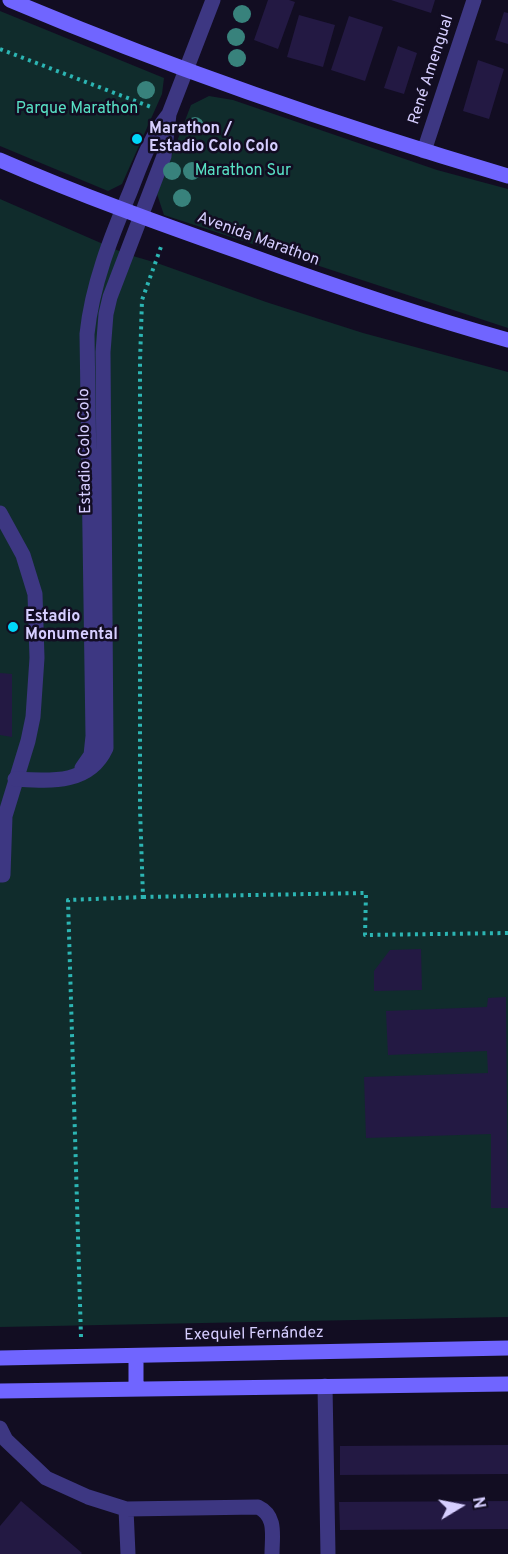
<!DOCTYPE html>
<html>
<head>
<meta charset="utf-8">
<style>
  body { margin:0 }
  #map { position:relative; width:508px; height:1554px; overflow:hidden; background:#120d22; font-family:Overpass,sans-serif }
  canvas { display:block }
  .north { position:absolute; left:430px; top:1476px; width:60px; height:60px; -webkit-text-stroke:4px #120d22; paint-order:stroke; rotate:80deg; font-size:16px; font-weight:700; line-height:24px; text-align:center; color:#d6ceff }
  .north::after { content:''; display:block; margin:auto; width:21px; height:27px; background:#d6ceff; clip-path:polygon(50% 0,100% 100%,50% 72%,0 100%) }
</style>
</head>
<body>
<div id="map">
<canvas width="508" height="1554"></canvas>
<div class="north">N</div>
</div>
<script>
const g = document.querySelector('canvas').getContext('2d');
g.lineJoin = 'round';
function fill(path, color) {
  g.fillStyle = color;
  g.fill(path, 'evenodd');
}
function trace(path, color, width, dash) {
  g.strokeStyle = color;
  g.lineWidth = width;
  g.lineCap = dash ? 'butt' : 'round';
  g.setLineDash(dash || []);
  g.stroke(path);
}
function label(font, color, halo, rows, align = 'center') {
  g.font = font + ' Overpass,sans-serif';
  g.lineWidth = 5;
  g.setLineDash([]);
  g.textBaseline = 'middle';
  g.strokeStyle = halo;
  g.fillStyle = color;
  for (const [text, x, y, turn = 0] of rows) {
    g.save();
    g.translate(x, y);
    g.rotate((+turn || 0) * Math.PI / 180);
    g.textAlign = isNaN(turn) ? turn : align;
    if (halo) g.strokeText(text, 0, 0);
    g.fillText(text, 0, 0);
    g.restore();
  }
}
fill(new Path2D(`
  M0 11 164 78 162 94 122 184 108 191 0 146Z
  M209 96 233 100 437 170 508 189V328L164 215 157 194 161 183 191 105Z
  M0 199 126 254 157 263 266 302 363 333 508 372V1317L0 1327Z`), '#102c2c');
fill(new Path2D(`
  M268 0H289L295 2 278 49 254 40Z
  M391 0H435L431 13Z
  M504 12 508 13V44L495 40Z
  M299 15 335 25 323 67 287 57Z
  M349 16 383 27 365 81 331 70Z
  M398 46 417 53 404 94 384 88Z
  M478 60 504 69 489 119 463 111Z
  M0 673 12 674V737L0 735Z
  M421 949 422 990 374 991V971L390 950Z
  M506 997 508 1208H491V1134L366 1138 364 1077 488 1073 487 1051 388 1055 386 1011 487 1007 488 998Z
  M508 1445V1474L340 1475V1446Z
  M21 1501 82 1553 81 1554H0V1526Z
  M508 1501V1529L340 1530 339 1502Z`), '#231943');
trace(new Path2D(`
  M0 49 151 107
  M143 897 366 893 365 935 508 933
  M81 1337 68 900 143 897 140 809V362L142 300 162 244`), '#2cb5b3', 4, [3, 4.5]);
trace(new Path2D(`
  M0 513 23 555 35 594 37 658 33 717 28 741 5 816 3 875H0
  M325 1386 328 1554
  M0 1428 6 1440 46 1478 88 1497 126 1509 258 1507C277 1516 272 1536 272 1554
  M126 1509 128 1554`), '#3d3782', 15);
trace(new Path2D(`
  M424 151 474 0
  M82 768 91 755 93 736 87 334C92 285 111 237 130 192 141 164 150 137 169 114
  M15 779C49 781 89 785 106 748L103 352 106 314 110 297 164 156 169 114 213 0`), '#3d3782', 15);
trace(new Path2D(`
  M10 0C173 69 339 126 508 176
  M0 160C80 195 161 224 243 253 331 285 418 315 508 340
  M0 1358 508 1348
  M136 1389V1356
  M0 1391 508 1384`), '#7065ff', 15);
g.fillStyle = '#38827c';
for (const [x, y] of [
  [242,14],
  [236,37],
  [237,58],
  [146,90],
  [195,126],
  [172,171],
  [192,171],
  [182,198]
]) {
  g.beginPath();
  g.arc(x, y, 9, 0, 2 * Math.PI);
  g.fill();
}
for (const [x, y, r, color] of [
  [137,139,6,"#00d5f9"],
  [13,627,6,"#00d5f9"]
]) {
  const dot = new Path2D();
  dot.arc(x, y, r, 0, 2 * Math.PI);
  g.fillStyle = color;
  g.fill(dot);
  trace(dot, '#120d22', 2);
}
label('16px', '#d6ceff', '#120d22', [
  ["René Amengual",432,70,-72],
  ["Avenida Marathon",258,240,20],
  ["Estadio Colo Colo",86,451,-91],
  ["Exequiel Fernández",254,1335,-1]
]);
label('16px', '#58e1c5', '#120d22', [
  ["Parque Marathon",77,110],
  ["Marathon Sur",243,172]
]);
label('bold 16px', '#d6ceff', '#120d22', [
  ["Marathon /",149,130],
  ["Estadio Colo Colo",149,148],
  ["Estadio",25,618],
  ["Monumental",25,636]
], 'left');
</script>
</body>
</html>
